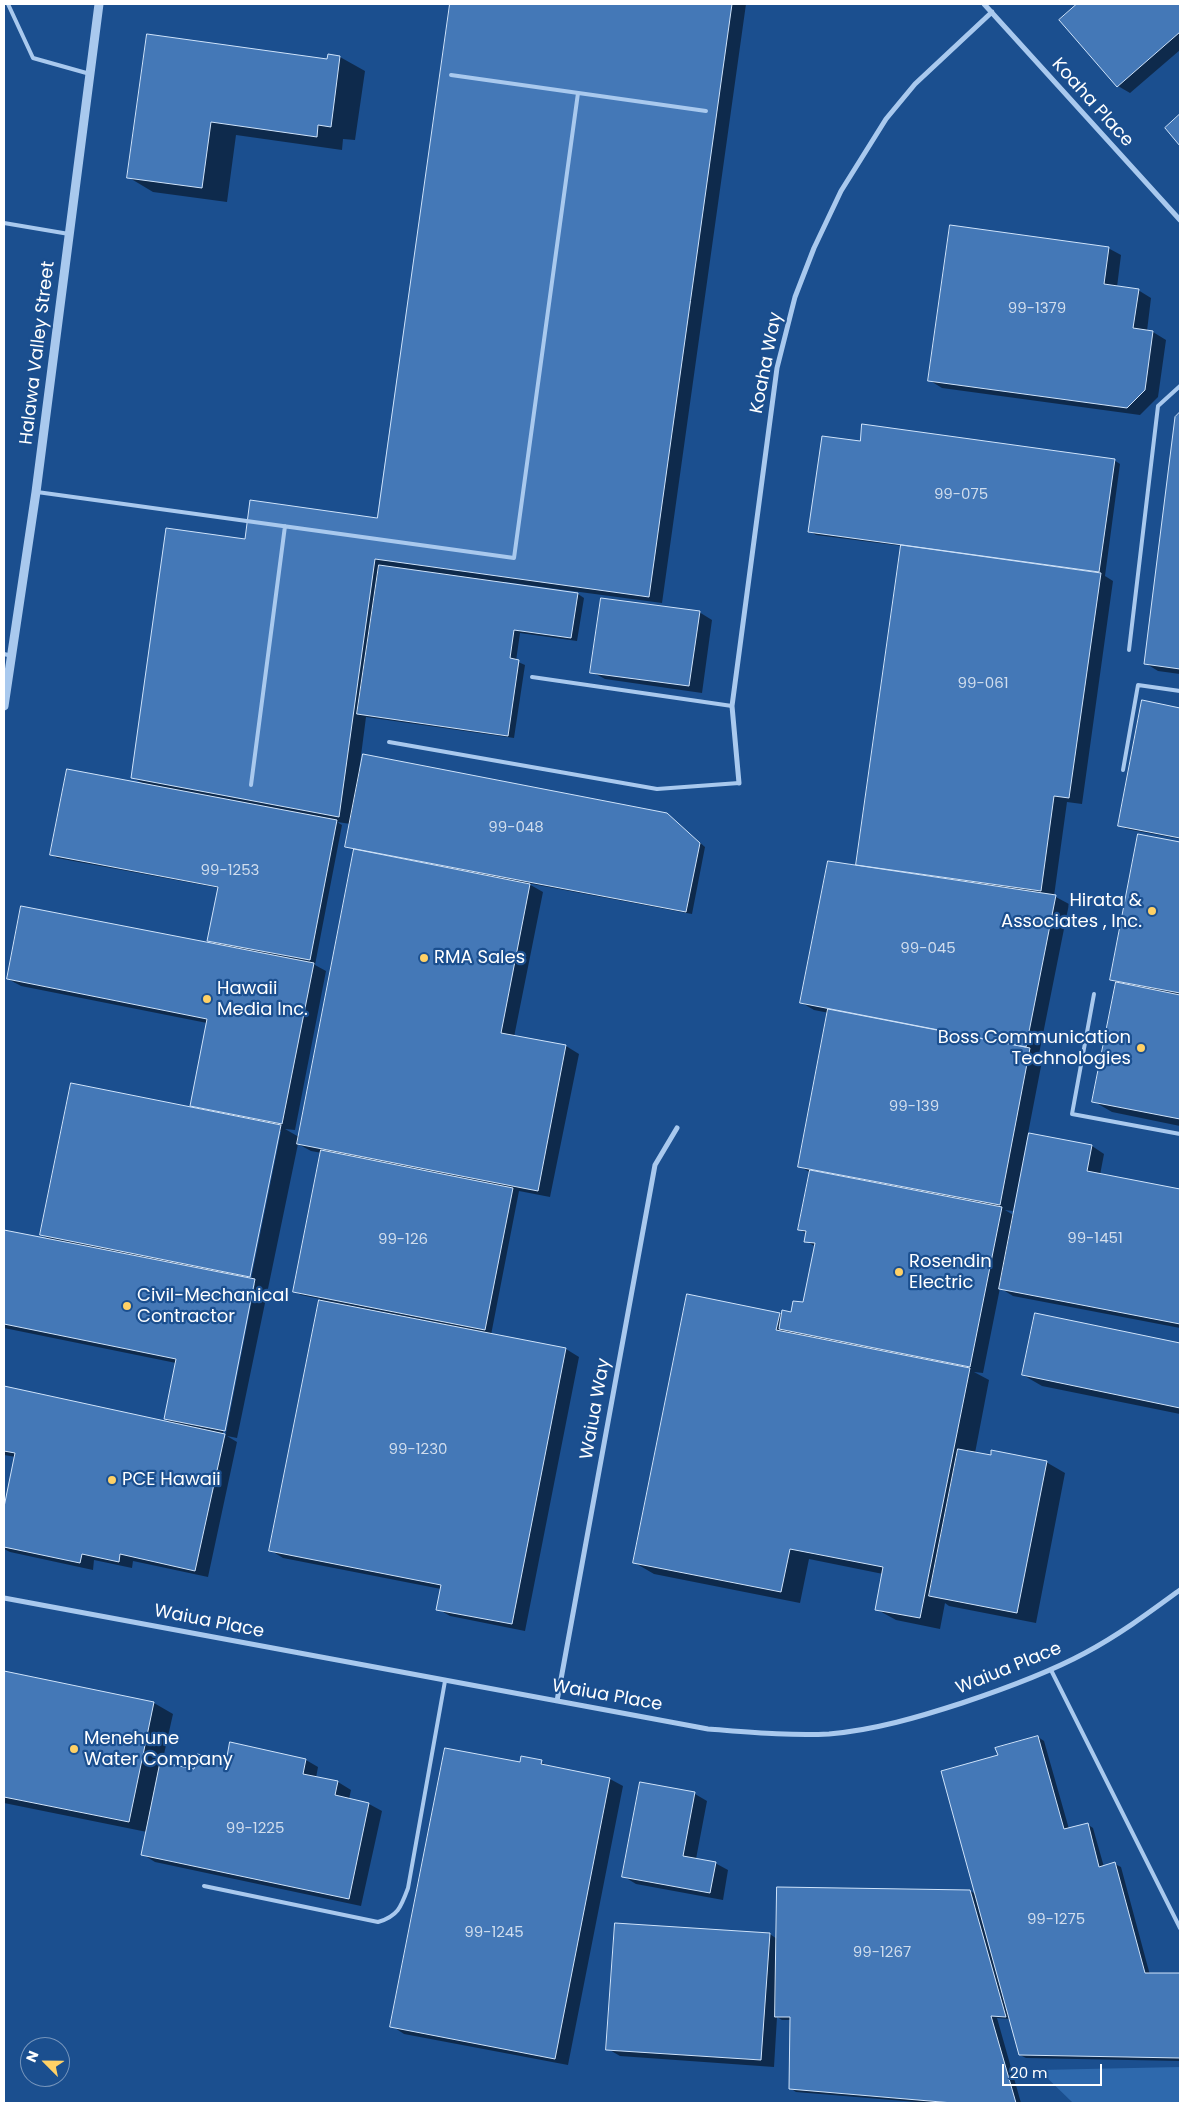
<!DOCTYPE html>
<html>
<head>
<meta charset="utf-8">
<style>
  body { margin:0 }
  #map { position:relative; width:1184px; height:2107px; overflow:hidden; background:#1b4f8f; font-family:Poppins,sans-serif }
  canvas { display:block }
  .frame { position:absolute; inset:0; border:5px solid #fff; pointer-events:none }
  .north { position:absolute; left:20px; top:2037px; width:50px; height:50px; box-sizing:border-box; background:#1b4f8f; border:1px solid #7695bc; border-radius:50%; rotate:293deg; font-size:14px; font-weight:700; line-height:20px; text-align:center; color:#fff }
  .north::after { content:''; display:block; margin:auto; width:18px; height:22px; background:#ffd166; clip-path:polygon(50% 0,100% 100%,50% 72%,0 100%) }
  .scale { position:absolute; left:1002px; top:2064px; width:100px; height:22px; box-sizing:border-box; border:2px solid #fff; border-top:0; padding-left:6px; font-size:15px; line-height:18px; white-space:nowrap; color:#fff; -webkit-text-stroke:4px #1b4f8f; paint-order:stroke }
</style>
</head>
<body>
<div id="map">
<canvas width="1184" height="2107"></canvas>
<div class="frame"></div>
<div class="north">N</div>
<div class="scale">20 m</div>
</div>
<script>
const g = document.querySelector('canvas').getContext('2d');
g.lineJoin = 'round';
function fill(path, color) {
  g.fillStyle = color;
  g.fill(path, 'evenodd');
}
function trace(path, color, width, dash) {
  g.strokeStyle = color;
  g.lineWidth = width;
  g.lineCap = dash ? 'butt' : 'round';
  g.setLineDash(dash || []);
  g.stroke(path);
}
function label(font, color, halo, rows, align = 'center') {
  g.font = font + ' Poppins,sans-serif';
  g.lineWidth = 4.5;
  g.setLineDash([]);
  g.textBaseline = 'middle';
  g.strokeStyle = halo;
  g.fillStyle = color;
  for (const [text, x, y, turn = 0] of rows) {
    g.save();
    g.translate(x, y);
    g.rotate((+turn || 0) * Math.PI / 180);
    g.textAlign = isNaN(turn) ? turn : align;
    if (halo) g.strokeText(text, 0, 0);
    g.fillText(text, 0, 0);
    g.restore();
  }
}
fill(new Path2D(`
  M1180 2067V2103H1073L1039 2070Z`), '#2e69ad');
fill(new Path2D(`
  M451 4H746L662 603 505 582V584L578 594 584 598 577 641 520 633 516 661 525 665 514 738 366 717 359 771 667 814 705 847 692 914 527 883 543 892 514 1037 566 1046 579 1054 550 1197 519 1191 491 1335 566 1349 579 1357 525 1631 450 1616 438 1609 441 1589 283 1558 270 1550 320 1299 301 1295 295 1292 322 1153 311 1151 298 1144 237 1438 227 1436 237 1442 208 1577 133 1561 132 1568 94 1560 93 1570 10 1552 4 1549V1513L16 1457 4 1455V1387L172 1424 165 1419 176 1363 4 1328V1231L50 1240 42 1235 198 1109 191 1105 207 1023 21 986 8 979 216 945 208 940 219 888 57 858 51 854 144 784 133 778 246 541 378 519ZM337 822 351 824 347 846 355 850 299 1137 285 1129 295 1130 326 971 315 965 342 825ZM278 1131H281L250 1284 248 1283ZM253 1284H255L225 1438 222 1437Z
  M1079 4H1180V50L1130 93 1118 86 1060 20Z
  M148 36 328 60 329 56 340 57 365 71 355 140 343 139 342 150 236 135 227 202 153 192 128 177Z
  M1108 248 1121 255 1117 287 1138 290 1151 298 1147 331 1153 332 1166 340 1158 397 1140 415 942 388 929 380Z
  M1180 414V674L1158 671 1145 663 1176 418Z
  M861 443 1114 460 1120 464 1105 576 1113 581 1082 804 1067 802 1054 896 1069 904 1039 1054 1043 1056 1013 1211 1005 1210 1015 1216 1092 1146 1104 1154 1100 1175 1180 1190V1328L1013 1296 1000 1288 983 1373 974 1372 989 1380 975 1453 1046 1462 1065 1473 1036 1623 949 1606 945 1603 940 1629 896 1620 876 1609 883 1574 809 1559 800 1603 654 1574 635 1563 780 1314 783 1316 792 1314 804 1304 816 1247 806 1241 807 1234 800 1230 811 1173 799 1166 829 1013 814 1010 802 1003 857 867 902 546 816 535 810 531Z
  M699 612 712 620 702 693 605 679 592 672Z
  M1143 702 1180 709V839L1126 829 1120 825Z
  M1139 836 1180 844V1126L1112 1112 1093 1101 1117 983 1111 979Z
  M1035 1314 1180 1344V1414L1042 1386 1023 1375Z
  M4 1672 154 1703 173 1714 162 1763 195 1770 227 1762 306 1760 318 1767 316 1778 338 1782 351 1790 349 1799 369 1804 382 1811 361 1906 155 1862 142 1854 147 1832 4 1803Z
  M1038 1737 1044 1741 1069 1829 1087 1824 1093 1828 1104 1867 1115 1864 1121 1867 1150 1975H1180V2061L1026 2058 1020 2055 1010 2019 997 2018 1021 2103H928L796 2092 790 2088 791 2020H782L777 2017 774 2067 620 2056 608 2049 770 1934 777 1939 970 1891 976 1894 999 1756Z
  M541 1762 552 1768 610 1779 623 1786 568 2065 404 2034 392 2026 521 1764Z
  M695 1794 707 1801 696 1859 715 1863 728 1870 723 1900 636 1884 623 1876Z`), '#0007');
const building = new Path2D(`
  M450 4H732L649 597 375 559 339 817 131 778 166 528 245 539 250 500 377 518Z
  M1077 4H1180V32L1117 87 1059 20Z
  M147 34 327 59 328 54 340 56 331 127 318 125 317 137 211 122 202 188 127 178Z
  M1180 114V146L1165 128Z
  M950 225 1109 247 1104 284 1139 289 1133 328 1153 331 1145 390 1127 408 928 381Z
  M1180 412V669L1144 664 1175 417Z
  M862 424 1115 459 1099 572 808 532 822 436 860 441Z
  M901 545 1101 573 1069 798 1054 796 1041 891 856 865Z
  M379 565 578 593 571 638 514 630 510 658 519 660 508 736 357 714Z
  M601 598 700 611 689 686 590 673Z
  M1142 700 1180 708V838L1118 826Z
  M363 754 667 813 700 843 686 912 345 847Z
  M67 769 337 820 310 960 207 941 218 887 50 855Z
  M1138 834 1180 842V993L1110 980Z
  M354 849 530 884 501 1033 566 1045 538 1191 297 1144Z
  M828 861 1056 895 1026 1047 800 1003Z
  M21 906 314 963 282 1124 190 1106 207 1019 7 979Z
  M1116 982 1180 995V1119L1092 1102Z
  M828 1009 1030 1048 1000 1205 798 1167Z
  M71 1083 281 1125 250 1277 40 1235Z
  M1029 1133 1092 1145 1087 1171 1180 1189V1324L999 1289Z
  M321 1150 513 1188 485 1330 293 1292Z
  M810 1170 1002 1207 970 1367 779 1329 782 1310 791 1312 793 1301 803 1302 815 1243 804 1242 806 1231 798 1230Z
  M4 1230 255 1279 225 1431 164 1419 176 1359 4 1324Z
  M687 1294 780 1313 776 1330 970 1368 920 1618 875 1610 883 1567 790 1549 781 1592 633 1563Z
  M319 1300 566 1348 512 1624 436 1610 441 1585 269 1551Z
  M1035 1313 1180 1343V1408L1022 1375Z
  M4 1386 225 1434 195 1571 120 1554 119 1562 82 1554 80 1563 4 1547V1507L15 1453 4 1451Z
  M958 1449 991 1455V1450L1047 1461 1017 1613 929 1596Z
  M4 1671 154 1702 129 1822 4 1797Z
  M1038 1736 1064 1829 1088 1823 1099 1867 1115 1862 1145 1973H1180V2058L1019 2055 941 1771 998 1755 995 1748Z
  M230 1742 306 1759 303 1774 338 1781 335 1795 369 1803 349 1899 141 1855 160 1762 194 1769 197 1754 226 1760Z
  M445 1748 520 1762 521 1756 542 1760 541 1764 610 1778 555 2059 390 2027Z
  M640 1782 695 1792 683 1856 716 1862 710 1893 622 1877Z
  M777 1887 970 1890 1006 2017 991 2016 1016 2103H953L789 2089 790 2017H775Z
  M615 1923 770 1933 761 2060 606 2050Z`);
fill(building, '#4478b7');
trace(building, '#cfe3fa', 1);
trace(new Path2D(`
  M8 4 33 58 90 74
  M451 75 706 111
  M4 223 69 234
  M37 492 514 558 578 93
  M1129 650 1158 406 1180 386
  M4 654 12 656
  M532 677 732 706
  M389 742 657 789 739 783
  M1123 770 1138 685 1180 691
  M251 785 285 526
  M1094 994 1072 1114 1180 1134
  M1051 1670 1180 1928
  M204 1886 378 1922C398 1916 401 1907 408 1888L445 1681`), '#a9c9ee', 4);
trace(new Path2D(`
  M984 4 1180 220
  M739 783 732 706 777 368 795 297 814 248 841 191 886 119 915 84 992 12
  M4 1598 708 1729C748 1732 789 1736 829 1734 875 1730 919 1717 962 1703 1004 1689 1046 1674 1085 1653 1119 1635 1150 1612 1180 1590
  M557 1701 655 1165 677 1128`), '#a9c9ee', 5);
trace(new Path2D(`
  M4 706 36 492 99 4`), '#a9c9ee', 9);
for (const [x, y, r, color] of [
  [1152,911,5,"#ffd166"],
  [424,958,5,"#ffd166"],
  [207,999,5,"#ffd166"],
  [1141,1048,5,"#ffd166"],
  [899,1272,5,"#ffd166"],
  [127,1306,5,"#ffd166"],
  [112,1480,5,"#ffd166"],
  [74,1749,5,"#ffd166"]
]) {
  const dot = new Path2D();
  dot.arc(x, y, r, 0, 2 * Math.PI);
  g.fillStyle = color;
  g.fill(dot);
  trace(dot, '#1b4f8f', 2);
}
label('15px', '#d0dded', null, [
  ["99-1379",1037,309],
  ["99-075",961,495],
  ["99-061",983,684],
  ["99-048",516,828],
  ["99-1253",230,871],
  ["99-045",928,949],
  ["99-139",914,1107],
  ["99-1451",1095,1239],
  ["99-126",403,1240],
  ["99-1230",418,1450],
  ["99-1225",255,1829],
  ["99-1275",1056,1920],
  ["99-1245",494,1933],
  ["99-1267",882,1953]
]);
label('18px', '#fff', '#1b4f8f', [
  ["Koaha Place",1092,103,48],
  ["Halawa Valley Street",38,353,-83],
  ["Koaha Way",767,363,-79],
  ["Waiua Way",596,1409,-80],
  ["Waiua Place",209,1622,11],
  ["Waiua Place",1009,1669,-22],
  ["Waiua Place",607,1696,10]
]);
label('18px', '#fff', '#1b4f8f', [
  ["Hirata &",1142,901,"right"],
  ["Associates , Inc.",1142,922,"right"],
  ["RMA Sales",434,958],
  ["Hawaii",217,989],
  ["Media Inc.",217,1010],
  ["Boss Communication",1131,1038,"right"],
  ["Technologies",1131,1059,"right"],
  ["Rosendin",909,1262],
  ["Electric",909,1283],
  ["Civil-Mechanical",137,1296],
  ["Contractor",137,1317],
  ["PCE Hawaii",122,1480],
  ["Menehune",84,1739],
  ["Water Company",84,1760]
], 'left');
</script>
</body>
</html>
